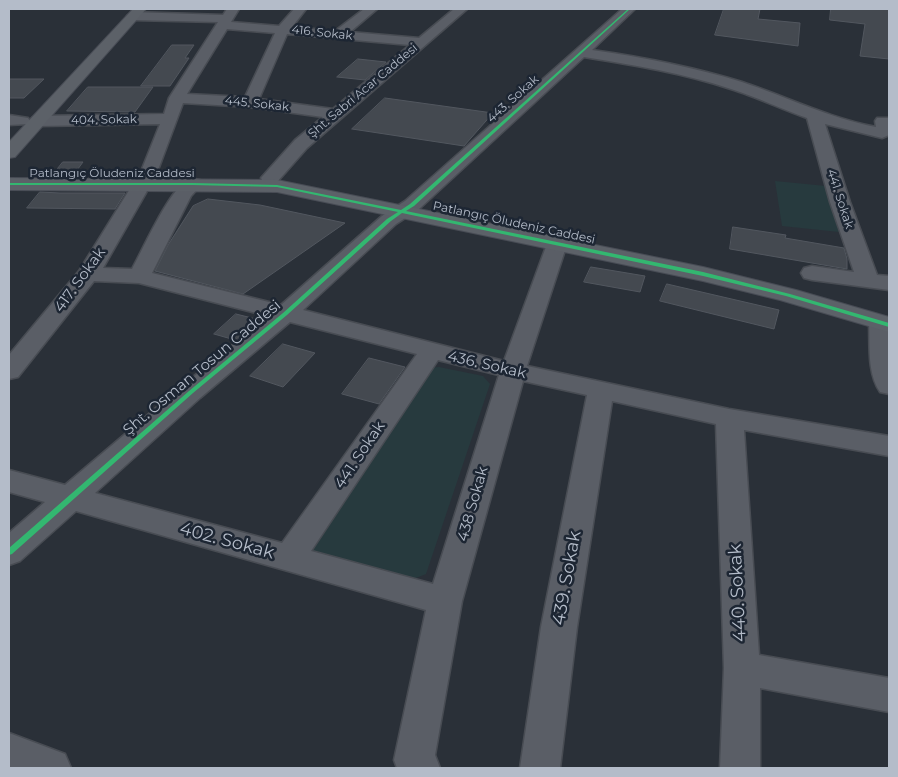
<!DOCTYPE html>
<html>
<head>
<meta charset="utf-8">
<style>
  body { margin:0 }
  #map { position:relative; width:898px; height:777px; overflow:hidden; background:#2a3038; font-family:Montserrat,sans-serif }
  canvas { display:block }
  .frame { position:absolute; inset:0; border:10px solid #b4bcc9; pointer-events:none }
</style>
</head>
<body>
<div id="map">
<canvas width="898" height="777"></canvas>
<div class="frame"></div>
</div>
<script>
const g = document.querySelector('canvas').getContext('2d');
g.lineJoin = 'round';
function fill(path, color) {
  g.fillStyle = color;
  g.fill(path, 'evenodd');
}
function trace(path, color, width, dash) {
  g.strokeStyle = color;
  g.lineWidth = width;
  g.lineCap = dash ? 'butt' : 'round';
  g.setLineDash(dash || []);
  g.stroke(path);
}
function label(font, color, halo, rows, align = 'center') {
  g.font = font + ' Montserrat,sans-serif';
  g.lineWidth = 5;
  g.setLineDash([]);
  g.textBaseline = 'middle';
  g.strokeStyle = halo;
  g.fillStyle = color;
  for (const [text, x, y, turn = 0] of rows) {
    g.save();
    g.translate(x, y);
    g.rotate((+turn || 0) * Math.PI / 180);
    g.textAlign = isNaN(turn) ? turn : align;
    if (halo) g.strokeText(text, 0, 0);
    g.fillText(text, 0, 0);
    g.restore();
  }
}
fill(new Path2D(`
  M775 181 826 186 839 232 782 226Z
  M439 367 483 376 490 384 426 574 411 580 309 555 428 368Z`), '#273a3e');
const building = new Path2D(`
  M724 9H760L758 19 800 23 798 46 715 35Z
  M831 9H889V59L860 56 865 24 830 20Z
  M172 45H194L185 58H189L170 86H141Z
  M358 59 386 62 365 80 337 77Z
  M9 79H44L24 98H9Z
  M88 87H153L135 112 67 111Z
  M385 98 493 113 464 146 352 129Z
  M63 162H83L72 177 52 176Z
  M40 192 60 193H125L115 209 27 208Z
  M208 199 260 205 345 223 243 294 155 271 168 245 193 206Z
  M733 227 786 235 785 238 844 248 847 259V269L730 249Z
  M591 267 645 276 640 292 584 282Z
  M667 284 779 310 774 329 660 301Z
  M236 314 260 320 235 340 214 334Z
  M283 344 315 353 283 387 250 376Z
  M369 358 405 367 379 404 342 394Z`);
fill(building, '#444950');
trace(building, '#52575f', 1);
const minor = new Path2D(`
  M227 9H239L231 22 279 26 294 9H306L292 27 335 31 364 9H377L350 32 419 38 454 9H467L307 148 277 182 270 184 263 182 261 178 295 140 323 117 250 107 183 103 155 178 150 182 151 184 103 268 132 269C143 249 168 193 185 182 190 178 194 179 200 180L202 184 191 196 152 273 281 305 382 216 405 201 622 9H635L592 50C642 57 693 67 742 82 787 97 829 118 876 127L875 121 877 118H889V135L882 138 825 124 850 202 877 275 889 276V290L812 280 804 278 801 273 804 268 812 266 854 272 830 202 807 118C781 109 757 97 731 89 683 73 634 65 584 57L419 209 396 224 303 310 504 361 547 244 550 240 557 238 564 240 567 244 527 366 729 409 889 436V456L744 430 759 655 889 678V712L760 688V768H720L724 668 716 424 612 401 577 627 560 768H520L541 627 587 395 523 381 462 601 435 755 440 768H397L394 760 426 610 76 511 20 561 9 565V533L45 502 9 492V470L65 485 182 386 268 316 139 283 94 281 18 377 9 379V355L79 271 133 184 138 179 160 124 38 126 32 124 30 121 28 124 9 125V115L28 118 30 121 32 118 38 116 164 114 169 98 218 22 133 20 127 16 133 12 223 15ZM227 29 275 33 245 97 187 94ZM287 34 410 45 333 109 259 99ZM290 322 417 354 282 543 95 493 200 398ZM438 360 499 375 433 584 311 551Z
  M881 316 889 318V394L880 392C867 373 870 345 869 323L873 318Z
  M9 733 65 754 71 768H9Z`);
const major = new Path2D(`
  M133 9H146L15 157 9 158V142Z
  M9 178 277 180 703 267 796 290 889 317V332L780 300 703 281 277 192 9 190Z`);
trace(minor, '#484c53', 3);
trace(major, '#484c55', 2);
fill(minor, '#5a5e66');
fill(major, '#5c6168');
fill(new Path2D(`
  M628 9H630L414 206 406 211 703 272 790 294 889 323V327L786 296 703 276 402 213 391 221 287 315 193 393 12 554 9 555V548L189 391 283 313 387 219 398 212 277 187 193 185H9V183H193L277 185 401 210 410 204Z`), '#33b770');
label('12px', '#b4bcc9', '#1d2633', [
  ["416. Sokak",322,33,6],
  ["Şht. Sabri Acar Caddesi",363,91,-40],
  ["443. Sokak",513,99,-42],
  ["445. Sokak",257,104,6],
  ["404. Sokak",104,120,-1],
  ["Patlangıç Öludeniz Caddesi",112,173],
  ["441. Sokak",840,199,72],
  ["Patlangıç Öludeniz Caddesi",514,223,12]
]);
label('15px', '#b4bcc9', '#1d2633', [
  ["417. Sokak",80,280,-54],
  ["436. Sokak",487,365,13],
  ["Şht. Osman Tosun Caddesi",202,368,-40],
  ["441. Sokak",360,455,-56],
  ["438 Sokak",473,504,-74]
]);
label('18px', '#b4bcc9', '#1d2633', [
  ["402. Sokak",227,541,15],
  ["439. Sokak",567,578,-80],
  ["440. Sokak",738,593,-93]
]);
</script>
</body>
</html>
